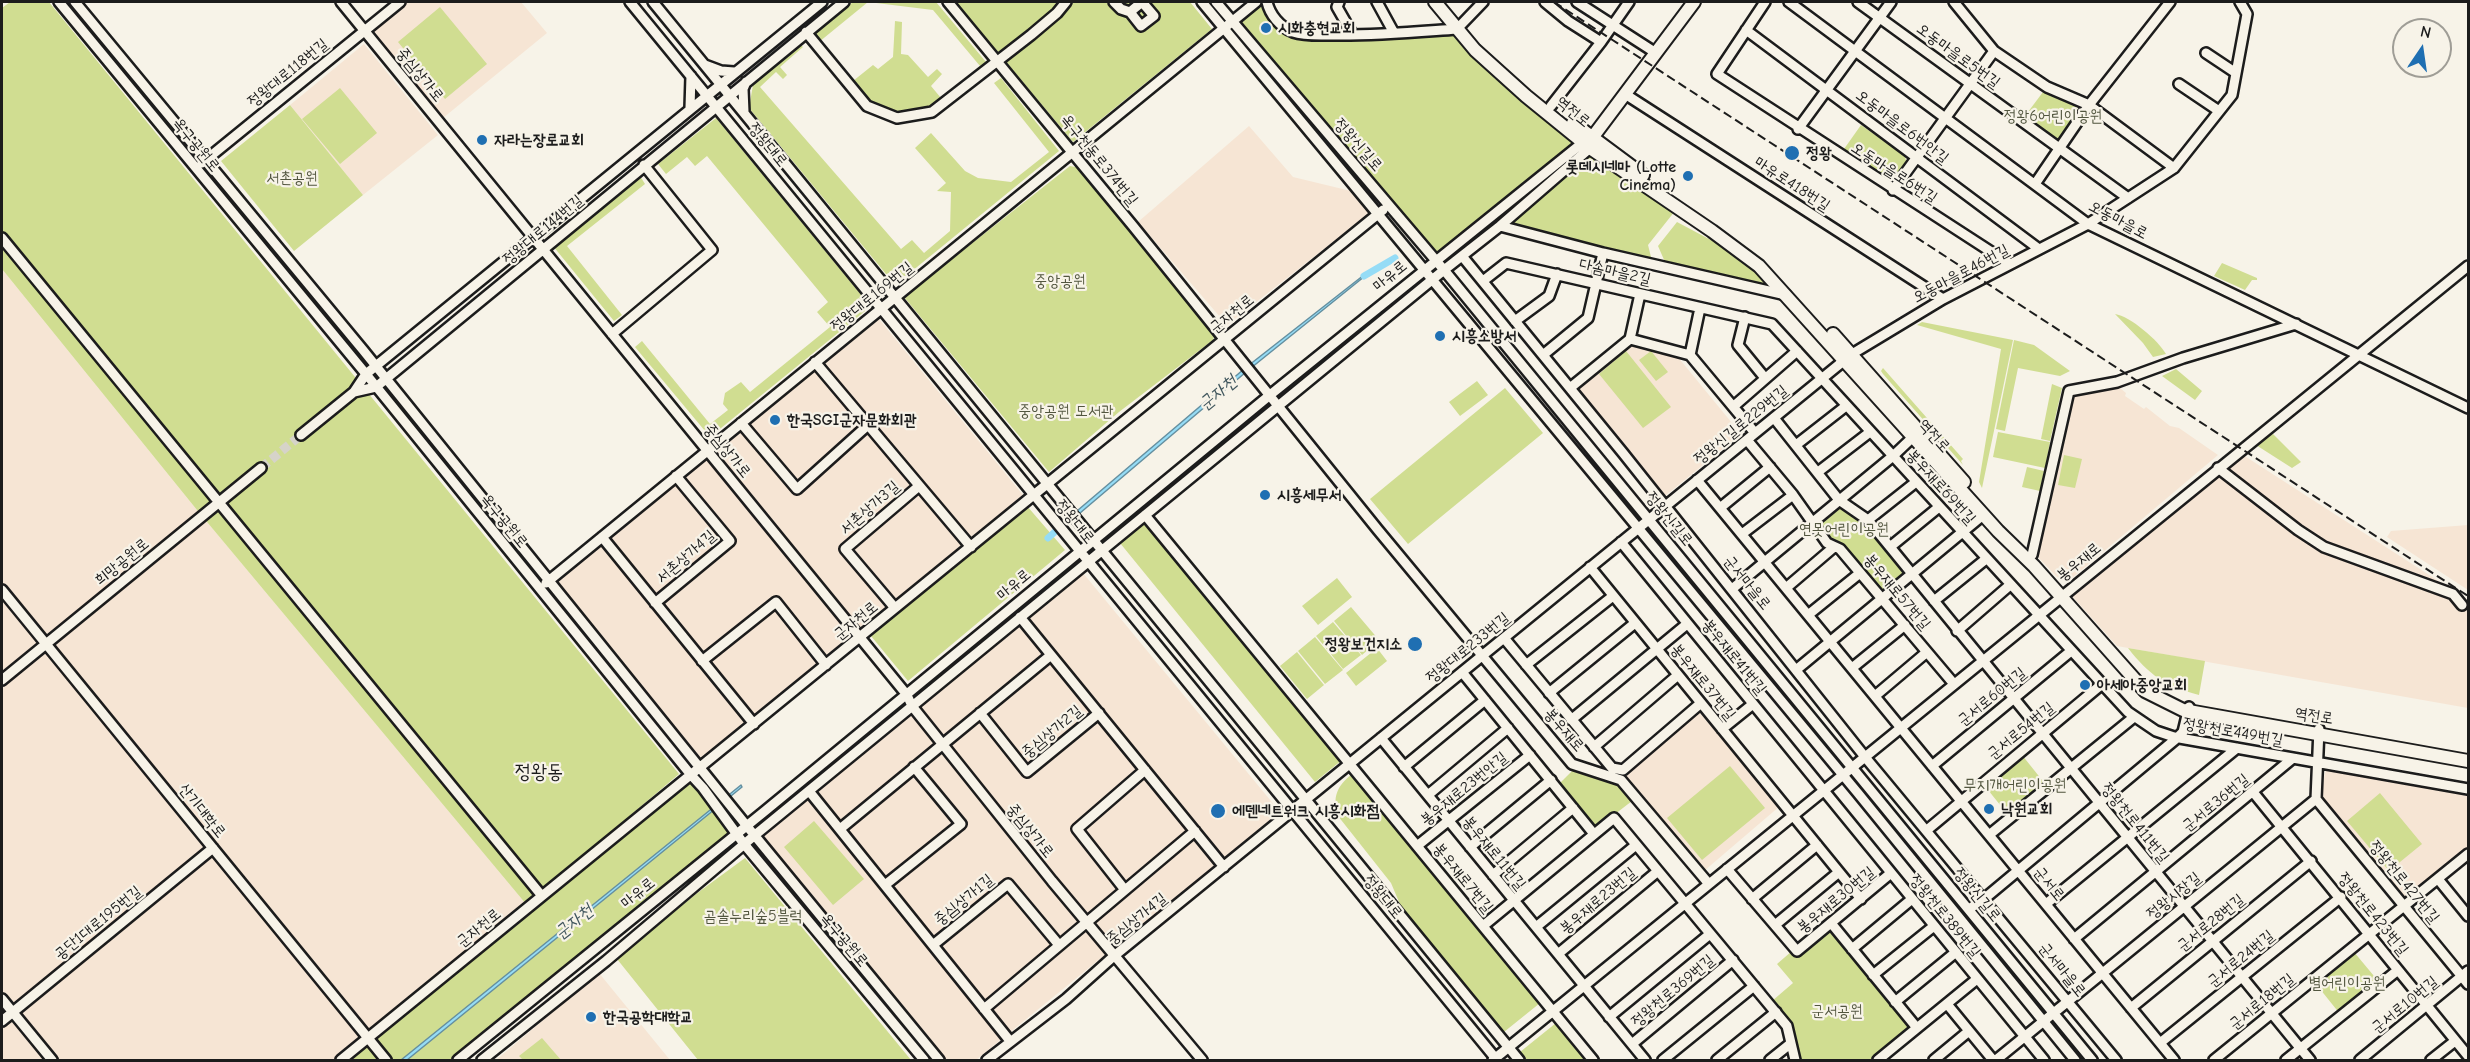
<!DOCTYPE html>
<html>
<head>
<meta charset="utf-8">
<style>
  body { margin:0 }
  #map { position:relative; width:2470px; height:1062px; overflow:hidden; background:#f7f3e8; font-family:"Comic Neue",sans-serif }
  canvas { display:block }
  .frame { position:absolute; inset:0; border:3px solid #1c1c1c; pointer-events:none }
  .north { position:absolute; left:2392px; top:18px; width:60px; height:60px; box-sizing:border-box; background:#f7f3e8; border:2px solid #9f9d96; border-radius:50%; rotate:13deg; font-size:16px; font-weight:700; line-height:24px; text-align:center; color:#1c1c1c }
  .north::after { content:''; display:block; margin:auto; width:21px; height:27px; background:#1f6fb2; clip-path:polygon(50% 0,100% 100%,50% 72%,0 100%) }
</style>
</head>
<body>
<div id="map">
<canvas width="2470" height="1062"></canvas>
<div class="frame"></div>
<div class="north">N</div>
</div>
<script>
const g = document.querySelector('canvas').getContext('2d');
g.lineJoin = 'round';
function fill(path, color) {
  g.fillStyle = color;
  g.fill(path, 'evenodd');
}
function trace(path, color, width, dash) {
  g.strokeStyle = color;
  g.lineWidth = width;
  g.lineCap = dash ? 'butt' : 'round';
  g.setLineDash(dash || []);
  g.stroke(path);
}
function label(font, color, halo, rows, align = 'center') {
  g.font = font + ' "Comic Neue","Poor Story",sans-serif';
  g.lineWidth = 4.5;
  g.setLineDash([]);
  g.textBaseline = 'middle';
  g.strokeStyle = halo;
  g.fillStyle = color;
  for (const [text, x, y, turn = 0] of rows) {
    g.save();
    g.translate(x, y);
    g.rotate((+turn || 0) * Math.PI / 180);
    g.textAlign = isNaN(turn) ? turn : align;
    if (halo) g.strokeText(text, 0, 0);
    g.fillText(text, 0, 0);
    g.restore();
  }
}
fill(new Path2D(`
  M407 2H521L547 33 443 118 371 31Z
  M364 44 438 135 363 195 290 105Z
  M1249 126 1293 177 1355 192 1371 212 1227 325 1138 222Z
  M2 269 197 510 526 904 335 1060H2Z
  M879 319 1023 495 701 758 556 583Z
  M1629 345 1677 356 1741 434 1665 496 1576 388Z
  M2120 388 2126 393 2125 396 2144 409 2146 407 2170 426 2179 428 2218 455 2071 579H2065L2057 577 2036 555 2071 394Z
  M2240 453 2468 600V708L2117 646 2071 595Z
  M2468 525V590L2387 537 2391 531Z
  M1083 573 1280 812 976 1060H946L761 836Z
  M1698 711 1780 806 1704 871 1621 776Z
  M2326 768 2468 792V850L2407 900 2321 795Z
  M599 973 670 1060H496Z`), '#f6e5d4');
fill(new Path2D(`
  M10 2H49L679 774 526 904 197 510 2 269V8Z
  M853 2H936L986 62 980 66 933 10 868 2 819 42 813 34Z
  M956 2H1190L1212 29 1073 142Z
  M1261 2H1265L1287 32H1455L1579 141 1436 255 1238 20Z
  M440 7 487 64 445 99 398 42Z
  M895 21 902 22 901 54 908 55 928 77 937 69 942 74 931 86 941 98 930 109 897 114 870 104 853 81 873 65 878 69 893 57Z
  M800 44 803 47 780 67 787 75 783 79 776 72 760 87 901 249 912 240 924 253 950 231 951 192 937 191 946 183 915 148 931 133 965 171 978 178 1011 182 1049 152 994 83 1001 78 1059 151 906 276 886 274 749 108 753 85Z
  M340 88 377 133 340 164 302 119Z
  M2043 92 2076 106 2079 112 2061 138 2054 139 2025 116Z
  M290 105 363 195 294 251 221 161Z
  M716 118 862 296 865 311 710 437 635 347 642 341 710 424 728 410 723 404 725 393 741 382 750 392 830 327 817 312 828 302 707 156 695 166 687 157 666 174 658 164Z
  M1861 125 1905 156 1906 161 1893 179 1888 180 1844 149Z
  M1590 154 1675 211 1648 245 1652 261 1507 225Z
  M1070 166 1080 168 1215 334 1213 340 1119 412 1049 472 904 297Z
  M640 176 645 184 567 246 622 315 614 321 553 246Z
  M1677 222 1724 247 1775 288 1665 262 1658 246Z
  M2222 263 2257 278V280H2252L2245 290 2214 276Z
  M2115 314C2130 316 2159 341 2166 354L2153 357 2143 343Z
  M1922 322 2013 340 1982 488 1979 482 2001 349 1917 325Z
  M2014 340 2034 345 2070 371 2060 376 2018 368 2005 431 1996 429Z
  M1626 351 1671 407 1643 428 1599 374Z
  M1651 351 1668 372 1656 381 1639 360Z
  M1883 368 1963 459 1961 461 1963 465 1883 374 1881 371Z
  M2176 369 2202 391 2195 400 2162 376Z
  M1477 381 1488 395 1460 416 1449 402Z
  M2052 384 2062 388 2050 441 2041 439Z
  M1505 388 1543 433 1408 544 1370 499Z
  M1998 432 2050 442 2045 468 1993 457Z
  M2273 434 2301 462 2292 468 2256 445Z
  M2064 455 2082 459 2075 488 2058 485Z
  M2027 467 2044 471 2040 491 2022 487Z
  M1027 506 1065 550 908 681 871 636Z
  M1838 507 1866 524 1905 570V576L1886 592H1880L1828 542 1818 527Z
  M1147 521 1342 760 1315 782 1120 543Z
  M1337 578 1352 597 1318 625 1302 606Z
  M1351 607 1379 640 1362 655 1334 621Z
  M1333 622 1361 655 1343 669 1316 636Z
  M1315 637 1343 670 1325 684 1298 651Z
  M1377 648 1387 661 1356 686 1346 673Z
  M2128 648 2205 661 2199 695C2165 686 2149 675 2128 648Z
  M1297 652 1324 685 1307 699 1280 666Z
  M2022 755 2046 785 2009 816 1984 785Z
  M1730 766 1765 808 1702 860 1667 818Z
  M1574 769 1621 784 1632 801 1597 828 1593 827 1559 784Z
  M1352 774 1540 1003 1504 1032 1402 909 1391 883 1338 816C1332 797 1337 786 1352 774Z
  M691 775 736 833 458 1060H341Z
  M2380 793 2422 844 2389 871 2347 821Z
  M814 821 864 879 833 905 784 847Z
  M745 858 911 1060H698L617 959 696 894Z
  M1829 928 1912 1027 1872 1060H1801L1791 1024 1772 1001 1793 983 1777 964 1792 951 1796 955Z
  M2354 952 2379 982 2340 1014 2316 984Z
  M1556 1023 1587 1060H1527L1520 1052Z
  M542 1038 561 1060H523L519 1056Z`), '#d0dd91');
const water = new Path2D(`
  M1369 271 1370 272 1246 372 1053 536 1051 533 1244 369Z
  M741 785 742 787 407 1060H401Z`);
fill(water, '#95dcf6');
trace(water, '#658f9f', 1.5);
trace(new Path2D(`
  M1364 276 1395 258
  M1048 538 1057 530`), '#95dcf6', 7);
trace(new Path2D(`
  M261 468 301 435`), '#d6d3c9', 9, [9, 4.5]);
const minor = new Path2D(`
  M59 2 366 374 691 775 703 788 744 844 924 1060
  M75 2 363 350 746 825 939 1060
  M341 2 907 695 912 706 1052 881 1202 1060
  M630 2 1497 1060
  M653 2 1519 1060
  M948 2 1133 226 1378 530 1572 764 1621 780 1709 884
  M1114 2 1121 9 1130 12 1141 26 1154 16 1142 2 1130 12
  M1202 2 1857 792 2075 1060
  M1216 2 1444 270 2092 1060
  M1267 2C1270 15 1280 27 1293 32 1305 36 1318 35 1331 35 1373 36 1415 32 1457 29L1483 2
  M1339 2 1337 7 1353 35
  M1377 2 1394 33
  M1545 2 1568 21 1601 42
  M1577 2 1656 53
  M1765 2 1717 74 2010 264
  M1789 2 2088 224 2468 408
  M1858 2 2128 198
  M1954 2 1994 51 2047 87 2089 105 2174 168
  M1746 30 2039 249
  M806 32 867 106 897 118 932 112 1031 35 1057 13 1066 2
  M2206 53 2236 73
  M705 65 721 71 734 72
  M2179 84 2219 111
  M1625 94 1943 299
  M1551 106 1601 42 1629 2
  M690 108 691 76
  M744 112 743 89 746 82
  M1798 129 1891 2
  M202 163 400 2
  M2035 184 2089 105 2170 2
  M1893 190 1994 51
  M1500 226 1603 253 1786 295
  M2 238 542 896
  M1462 256 1623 453 1865 757 2116 1060
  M1483 281 1506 263 1772 324 2128 712 2156 731 2174 737 2468 789
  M1745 317 1738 345 1765 378
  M1515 321 1549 296 1557 274
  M612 334 712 250 644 165
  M1630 339 1640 294
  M1543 355 1588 318 1603 253
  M1690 355 1700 308
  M815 362 971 547
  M1570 388 1630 339 1690 355 1755 433
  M354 392 376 387 844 2
  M1734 406 1797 351
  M1774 418 1839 500 1868 520 2310 1060
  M741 423 797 489 868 425
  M301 435 354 392 366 374 822 2
  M1747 440 1793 495 1827 543 1840 549 1954 684
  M1796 445 1846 406
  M2218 468 2298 530 2324 547 2453 594 2462 605
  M1818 472 1870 432
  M1697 480 2174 1060
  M1720 508 1770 467
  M1145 515 1593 1060
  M1868 520 1916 482
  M1742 534 1793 495
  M602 537 754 724
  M1621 542 2044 1060
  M1890 547 1939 507
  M2032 555 2069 391 2117 382 2183 358 2296 324
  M1590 567 1861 899
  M546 583 1256 2
  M1786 588 1834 547
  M1732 589 1893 456 1913 437
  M2 590 386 1060
  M1934 601 1986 559
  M655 603 730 541 676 476
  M895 608 845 549 919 486
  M1808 615 1860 573
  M1020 617 1224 867
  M1957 631 2010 585
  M1504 638 1612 768 1623 770 1701 703
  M702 661 776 602 826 665
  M1526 665 1613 596
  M1852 668 1905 625
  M1796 670 1983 515
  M1462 672 1594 834
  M2 680 261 468
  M1549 693 1635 623
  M1875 696 1927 652
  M980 713 1027 772 1099 713
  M1571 720 1687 624
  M1722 729 1753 704
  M1381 738 1645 1060
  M1594 747 1678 675
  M1932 766 2071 651
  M1404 767 1485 700
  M809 791 1010 1041
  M2253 792 2468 1056
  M1428 795 1508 728
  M2316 799 2468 984
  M840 829 1051 655
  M1927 830 2102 684
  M1989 835 2134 717
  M1417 846 1530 755
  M1470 847 1551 780
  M1727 869 1797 951 1891 873
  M1493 875 1573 808
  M2438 879 2468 916
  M885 885 961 824 914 767
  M1125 890 1077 829 1145 770
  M1752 899 1817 845
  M2046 904 2237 748
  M1969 909 1984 899 2177 738 2183 732 2189 707
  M1831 923 1917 1028 1878 1060
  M1775 925 1839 872
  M1483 926 1614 818 1787 1026 1795 1060
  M1536 927 1636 845
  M2074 939 2293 758
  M933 945 1008 884 1059 945
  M1852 949 1912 899
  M1558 954 1658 871
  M1873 975 1934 926
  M2 999 52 1060
  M1895 1002 1956 952
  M1947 1004 1993 1060
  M2131 1008 2311 861
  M984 1009 1195 831
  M1609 1017 1710 934
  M2 1021 213 848
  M1917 1028 1977 979
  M2160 1043 2341 897
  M1632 1044 1733 960
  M341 1060 1383 210
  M458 1060 765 811 1270 395 1586 140
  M482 1060 606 961 755 835 1444 270 1500 226 1590 148 1591 144
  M987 1060 1066 999 1114 956 1852 354 1943 299 2088 224 2174 168 2232 95 2247 14 2240 2
  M1493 1060 2468 266
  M1663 1060 1754 986
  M1717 1060 1776 1012
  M1770 1060 1790 1044
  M1934 1060 1969 1031
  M1996 1060 2316 799 2319 729
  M2214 1060 2468 854
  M2286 1060 2398 970
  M2360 1060 2468 971
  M2431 1060 2455 1041`);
const major = new Path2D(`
  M1435 2 1475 50 1526 96 1590 148 1712 231 1759 266 1998 531 2034 566 2145 691 2183 710 2468 761
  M1573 123 1643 175
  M1592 138 1694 2
  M1833 334 1964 482`);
trace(minor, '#1c1c1c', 14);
trace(major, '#1c1c1c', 16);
trace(minor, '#f7f3e8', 9);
trace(major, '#f7f3e8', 12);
trace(new Path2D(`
  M1554 2 2468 596`), '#1c1c1c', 2, [9, 4.5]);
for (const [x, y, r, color] of [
  [1266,28,6,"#1f6fb2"],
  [482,140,6,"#1f6fb2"],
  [1792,153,8,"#1f6fb2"],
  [1688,176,6,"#1f6fb2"],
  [1440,336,6,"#1f6fb2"],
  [775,420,6,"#1f6fb2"],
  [1265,495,6,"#1f6fb2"],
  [1415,644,8,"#1f6fb2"],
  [2085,685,6,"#1f6fb2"],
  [1989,809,6,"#1f6fb2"],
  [1218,811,8,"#1f6fb2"],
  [591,1017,6,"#1f6fb2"]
]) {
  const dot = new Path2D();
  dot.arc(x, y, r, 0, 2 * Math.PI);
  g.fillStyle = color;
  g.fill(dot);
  trace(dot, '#f7f3e8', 2);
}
label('bold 16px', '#1c1c1c', '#f7f3e8', [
  ["시화충현교회",1278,28],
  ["자라는장로교회",494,140],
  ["정왕",1806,153],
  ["롯데시네마 (Lotte",1676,167,"right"],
  ["Cinema)",1676,185,"right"],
  ["시흥소방서",1452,336],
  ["한국SGI군자문화회관",787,420],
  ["시흥세무서",1277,495],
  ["정왕보건지소",1402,644,"right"],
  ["아세아중앙교회",2097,685],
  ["낙원교회",2001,809],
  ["에덴네트워크 시흥시화점",1232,811],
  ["한국공학대학교",603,1017]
], 'left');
label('16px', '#1c1c1c', '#f7f3e8', [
  ["오동마을로5번길",1958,56,36],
  ["정왕대로118번길",288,73,-39],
  ["중심상가로",420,75,51],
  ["역전로",1573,112,39],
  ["오동마을로6번안길",1902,127,37],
  ["옥구공원로",196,145,51],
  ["정왕대로",768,145,51],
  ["정왕신길로",1358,145,49],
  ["옥구천동로374번길",1099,160,51],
  ["오동마을로6번길",1894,173,33],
  ["마유로418번길",1792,184,33],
  ["오동마을로",2118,220,28],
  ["정왕대로144번길",543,230,-40],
  ["다솜마을2길",1615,272,13],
  ["오동마을로46번길",1961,274,-28],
  ["마유로",1390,276,-39],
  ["정왕대로169번길",872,297,-39],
  ["군자천로",1232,314,-39],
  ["정왕신길로229번길",1741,425,-39],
  ["역전로",1934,436,48],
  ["중심상가로",727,451,51],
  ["봉우재로69번길",1941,487,48],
  ["서촌상가3길",870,508,-41],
  ["정왕신길로",1669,519,51],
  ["옥구공원로",504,521,51],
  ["정왕대로",1075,522,51],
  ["서촌상가4길",686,557,-41],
  ["희망공원로",122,562,-39],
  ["봉우재로",2079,562,-39],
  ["군서마을로",1747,583,51],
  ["마유로",1014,585,-40],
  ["봉우재로57번길",1897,592,50],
  ["군자천로",856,621,-39],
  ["정왕대로233번길",1468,648,-39],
  ["봉우재로41번길",1734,657,51],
  ["봉우재로37번길",1703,682,51],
  ["군서로60번길",1992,697,-39],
  ["역전로",2314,716,9],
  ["봉우재로",1564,730,49],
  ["군서로54번길",2021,731,-39],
  ["중심상가2길",1052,732,-40],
  ["정왕천로449번길",2233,732,10],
  ["봉우재로23번안길",1464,789,-39],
  ["군서로36번길",2216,803,-39],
  ["산기대학로",202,811,51],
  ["정왕천로411번길",2135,823,51],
  ["중심상가로",1030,831,51],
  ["봉우재로11번길",1494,853,51],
  ["봉우재로7번길",1463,878,51],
  ["정왕천로427번길",2404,882,51],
  ["군서로",2049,884,51],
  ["마유로",638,893,-39],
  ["정왕신길로",1977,895,51],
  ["정왕시장길",2174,896,-39],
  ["정왕대로",1383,897,51],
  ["중심상가1길",964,900,-39],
  ["봉우재로30번길",1836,900,-39],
  ["봉우재로23번길",1598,901,-40],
  ["정왕천로423번길",2373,914,51],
  ["정왕천로389번길",1945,916,51],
  ["중심상가4길",1137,919,-39],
  ["공단1대로195번길",98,923,-39],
  ["군서로28번길",2211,923,-39],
  ["군자천로",479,928,-39],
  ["옥구공원로",844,940,50],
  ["군서로24번길",2241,959,-39],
  ["군서마을로",2062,970,51],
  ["정왕천로369번길",1673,991,-40],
  ["군서로18번길",2262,1002,-39],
  ["군서로10번길",2405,1005,-39]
]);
label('16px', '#52563f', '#f7f3e8', [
  ["정왕6어린이공원",2053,116],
  ["서촌공원",292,178],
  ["중앙공원",1060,281],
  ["중앙공원 도서관",1066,411],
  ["연못어린이공원",1844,529],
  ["무지개어린이공원",2015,785],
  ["곰솔누리숲5블럭",753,916],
  ["별어린이공원",2347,983],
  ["군서공원",1837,1011]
]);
label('italic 18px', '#40565d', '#f7f3e8', [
  ["군자천",1218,393,-40],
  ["군자천",574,922,-39]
]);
label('20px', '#1c1c1c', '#f7f3e8', [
  ["정왕동",539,772]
]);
</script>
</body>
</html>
